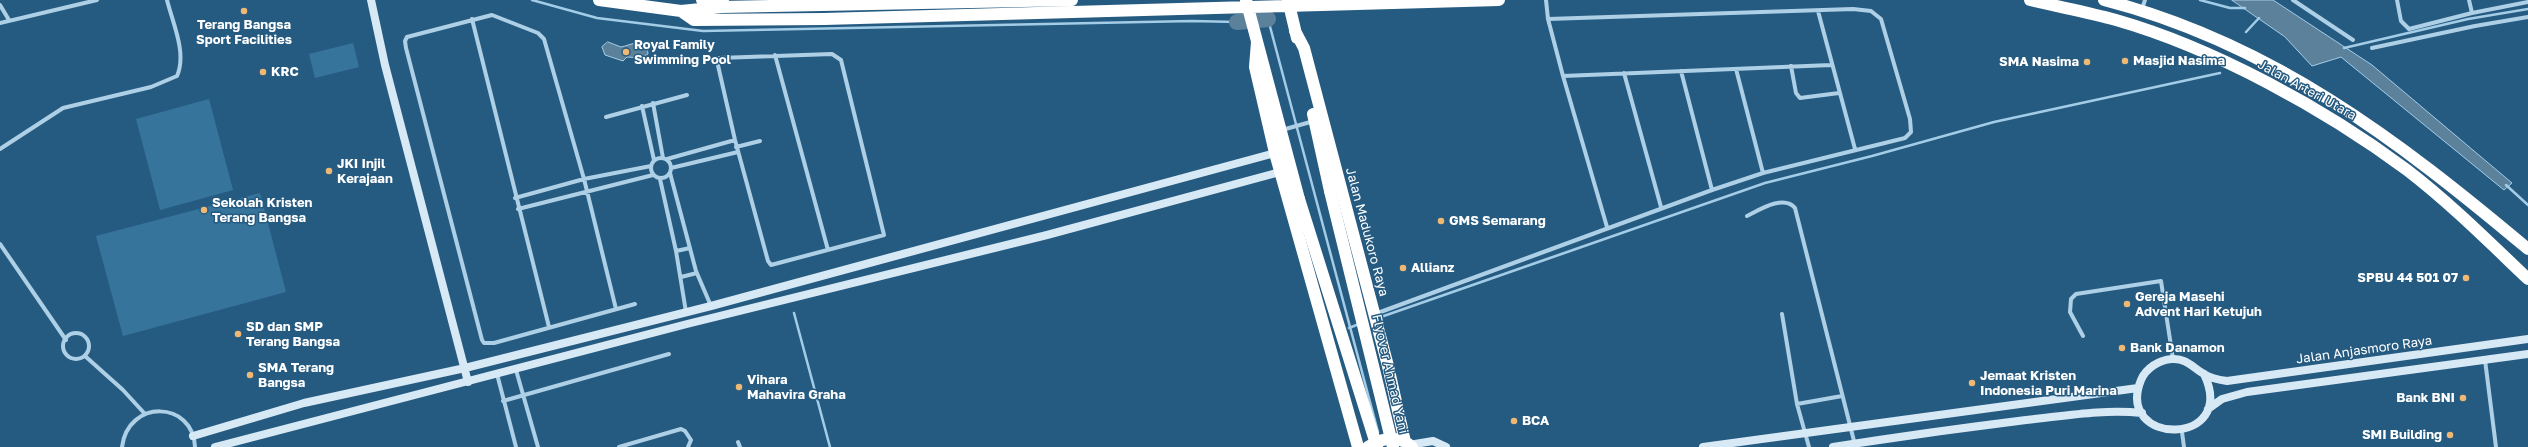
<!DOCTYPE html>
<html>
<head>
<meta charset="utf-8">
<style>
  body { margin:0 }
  canvas { display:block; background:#265b81 }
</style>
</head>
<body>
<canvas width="2528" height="447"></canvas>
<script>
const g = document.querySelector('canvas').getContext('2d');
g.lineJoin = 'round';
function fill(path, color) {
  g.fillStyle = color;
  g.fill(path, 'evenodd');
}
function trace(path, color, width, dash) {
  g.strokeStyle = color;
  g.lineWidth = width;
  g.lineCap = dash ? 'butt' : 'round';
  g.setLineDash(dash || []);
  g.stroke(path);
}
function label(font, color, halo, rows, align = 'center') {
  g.font = font + ' "Golos Text",sans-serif';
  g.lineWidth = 3;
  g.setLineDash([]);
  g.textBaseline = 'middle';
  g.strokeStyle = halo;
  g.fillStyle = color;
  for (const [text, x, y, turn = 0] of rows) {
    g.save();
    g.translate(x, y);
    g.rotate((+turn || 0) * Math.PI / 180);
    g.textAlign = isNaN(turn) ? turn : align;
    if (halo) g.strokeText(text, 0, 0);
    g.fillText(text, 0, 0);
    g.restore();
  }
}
fill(new Path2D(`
  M353 43 359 67 315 78 309 54Z
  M209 99 233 190 160 210 136 119Z
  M260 193 286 292 123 336 96 236Z`), '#37749c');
const water = new Path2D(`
  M2232 0H2273L2372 65 2512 183 2504 190 2341 57 2312 66 2285 37Z
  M608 42 621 47C631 45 637 40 647 45L648 54 641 58 627 57 623 61 605 55 602 47Z`);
fill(water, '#5c819b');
trace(water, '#a3cce7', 1);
trace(new Path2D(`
  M532 0 597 18 703 31 1192 21 1237 22
  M2200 0 2230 8H2245
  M1268 19 1378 432
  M2246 32 2259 18
  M2344 48 2468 19 2528 9
  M2506 185 2528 205
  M794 313 830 447
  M1378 318 1765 183 1872 156 1994 122 2220 73
  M1349 328 1359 324`), '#a3cce7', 2.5);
trace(new Path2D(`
  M1237 22 1268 19`), '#5c819b', 16);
trace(new Path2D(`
  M1546 0 1548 19 1563 76 1607 227
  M2293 0 2353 40
  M2397 0 2401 21 2409 29 2472 13 2528 2
  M2469 0 2472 13
  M0 5 9 20
  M2142 9 2145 0
  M1818 11 1855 149
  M472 19 549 327
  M0 23 97 0
  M2372 48 2475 26 2528 17
  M832 54 841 60 884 235 771 265 768 261 735 140 717 61 719 58Z
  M775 55 828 250
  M1791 66 1796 93 1800 98 1839 93
  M1736 69 1763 173
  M1681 71 1712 190
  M1624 73 1661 207
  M1563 76 1831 65
  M653 103 663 158
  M642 106 654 160
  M606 117 687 95
  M1282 130 1314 121
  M736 147 760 141
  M0 149 63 108 151 87 177 76C187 53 173 24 167 0
  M651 168a10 10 0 1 1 20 0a10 10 0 1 1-20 0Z
  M667 159 735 140
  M671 168 738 152
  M670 173 696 271 711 306
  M660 179 676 251 686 312
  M515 198 584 179 651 166
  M518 209 653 175
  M1747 216C1759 210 1784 194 1795 208L1855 445
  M0 244 66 340
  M676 251 690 248
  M681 277 697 273
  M616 309 584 179 544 39 538 33 492 15 407 37 405 41 406 48 482 340 484 343H494L635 304
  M1375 314 1712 190 1763 173 1905 138 1911 132 1910 119 1881 19 1871 11 1853 9 1548 19
  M1782 314 1797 404 1809 447
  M63 346a13 13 0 1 1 26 0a13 13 0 1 1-26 0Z
  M2083 336 2070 312 2071 299 2076 294 2161 281 2173 359
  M85 356 123 390 145 414
  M2485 360 2496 447
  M516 370 538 447
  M497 374 516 447
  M503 401 669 354
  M1797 404 1842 396
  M2182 432 2184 447
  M738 442 740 447
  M122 447C128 399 193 400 195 447
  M619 447 681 429 685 431 691 440 688 447`), '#aed0e6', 4);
trace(new Path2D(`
  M371 0 385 65 468 382
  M2204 374C2239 447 2114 447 2141 380 2146 368 2159 360 2172 359 2187 358 2193 368 2204 374 2210 378 2220 380 2227 381L2528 339
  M2208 409 2222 399 2247 392 2528 354
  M193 436 304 403 465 368 711 306 1275 153
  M1409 445 1433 441 1446 447
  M215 447 687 324 1047 235 1280 172
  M1703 447 2138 388
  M1833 447C1897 437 1961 428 2026 420 2065 416 2103 409 2142 413`), '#d8e9f6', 8);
trace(new Path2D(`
  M599 0 681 11 721 7 1072 0
  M702 0 723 2
  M1246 0 1299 199
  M1288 0 1297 38
  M2030 0C2059 7 2087 12 2116 20 2214 48 2325 109 2407 170 2450 203 2489 242 2528 279
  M2104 0C2271 43 2398 140 2528 249
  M681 11 694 20 824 19 1499 0
  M1295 31 1304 48 1388 366 1405 442
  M1257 42 1255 67 1275 153 1358 447
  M1313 114 1330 191
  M1368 447C1381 438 1399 434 1412 447`), '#fff', 12);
trace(new Path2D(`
  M1330 191 1393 447
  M1299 199 1377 447`), '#fff', 12);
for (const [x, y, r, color] of [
  [244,11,4,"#efb974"],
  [626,52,4,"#efb974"],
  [2125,61,4,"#efb974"],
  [2087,62,4,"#efb974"],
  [263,72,4,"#efb974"],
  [329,171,4,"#efb974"],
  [204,210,4,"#efb974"],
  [1441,221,4,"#efb974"],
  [1403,268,4,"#efb974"],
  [2466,278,4,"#efb974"],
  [2127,304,4,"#efb974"],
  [238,334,4,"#efb974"],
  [2122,348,4,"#efb974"],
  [250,375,4,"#efb974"],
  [1972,383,4,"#efb974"],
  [739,387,4,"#efb974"],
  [2463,398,4,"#efb974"],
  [1514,421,4,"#efb974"],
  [2450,435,4,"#efb974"]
]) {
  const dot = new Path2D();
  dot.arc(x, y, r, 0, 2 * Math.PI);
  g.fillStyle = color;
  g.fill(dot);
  trace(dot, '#265b81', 1.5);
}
label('bold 13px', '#fff', '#265b81', [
  ["Terang Bangsa",244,25,"center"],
  ["Sport Facilities",244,40,"center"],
  ["Royal Family",634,45],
  ["Swimming Pool",634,60],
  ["Masjid Nasima",2133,61],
  ["SMA Nasima",2079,62,"right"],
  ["KRC",271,72],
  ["JKI Injil",337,164],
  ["Kerajaan",337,179],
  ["Sekolah Kristen",212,203],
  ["Terang Bangsa",212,218],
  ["GMS Semarang",1449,221],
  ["Allianz",1411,268],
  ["SPBU 44 501 07",2458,278,"right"],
  ["Gereja Masehi",2135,297],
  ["Advent Hari Ketujuh",2135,312],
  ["SD dan SMP",246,327],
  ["Terang Bangsa",246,342],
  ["Bank Danamon",2130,348],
  ["SMA Terang",258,368],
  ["Bangsa",258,383],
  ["Jemaat Kristen",1980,376],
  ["Indonesia Puri Marina",1980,391],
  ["Vihara",747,380],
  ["Mahavira Graha",747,395],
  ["Bank BNI",2455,398,"right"],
  ["BCA",1522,421],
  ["SMI Building",2442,435,"right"]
], 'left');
label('13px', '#fff', '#265b81', [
  ["Jalan Arteri Utara",2307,90,29],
  ["Jalan Madukoro Raya",1367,232,75],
  ["Jalan Anjasmoro Raya",2364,350,-8],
  ["Flyover Ahmad Yani",1390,374,77]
]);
</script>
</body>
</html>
